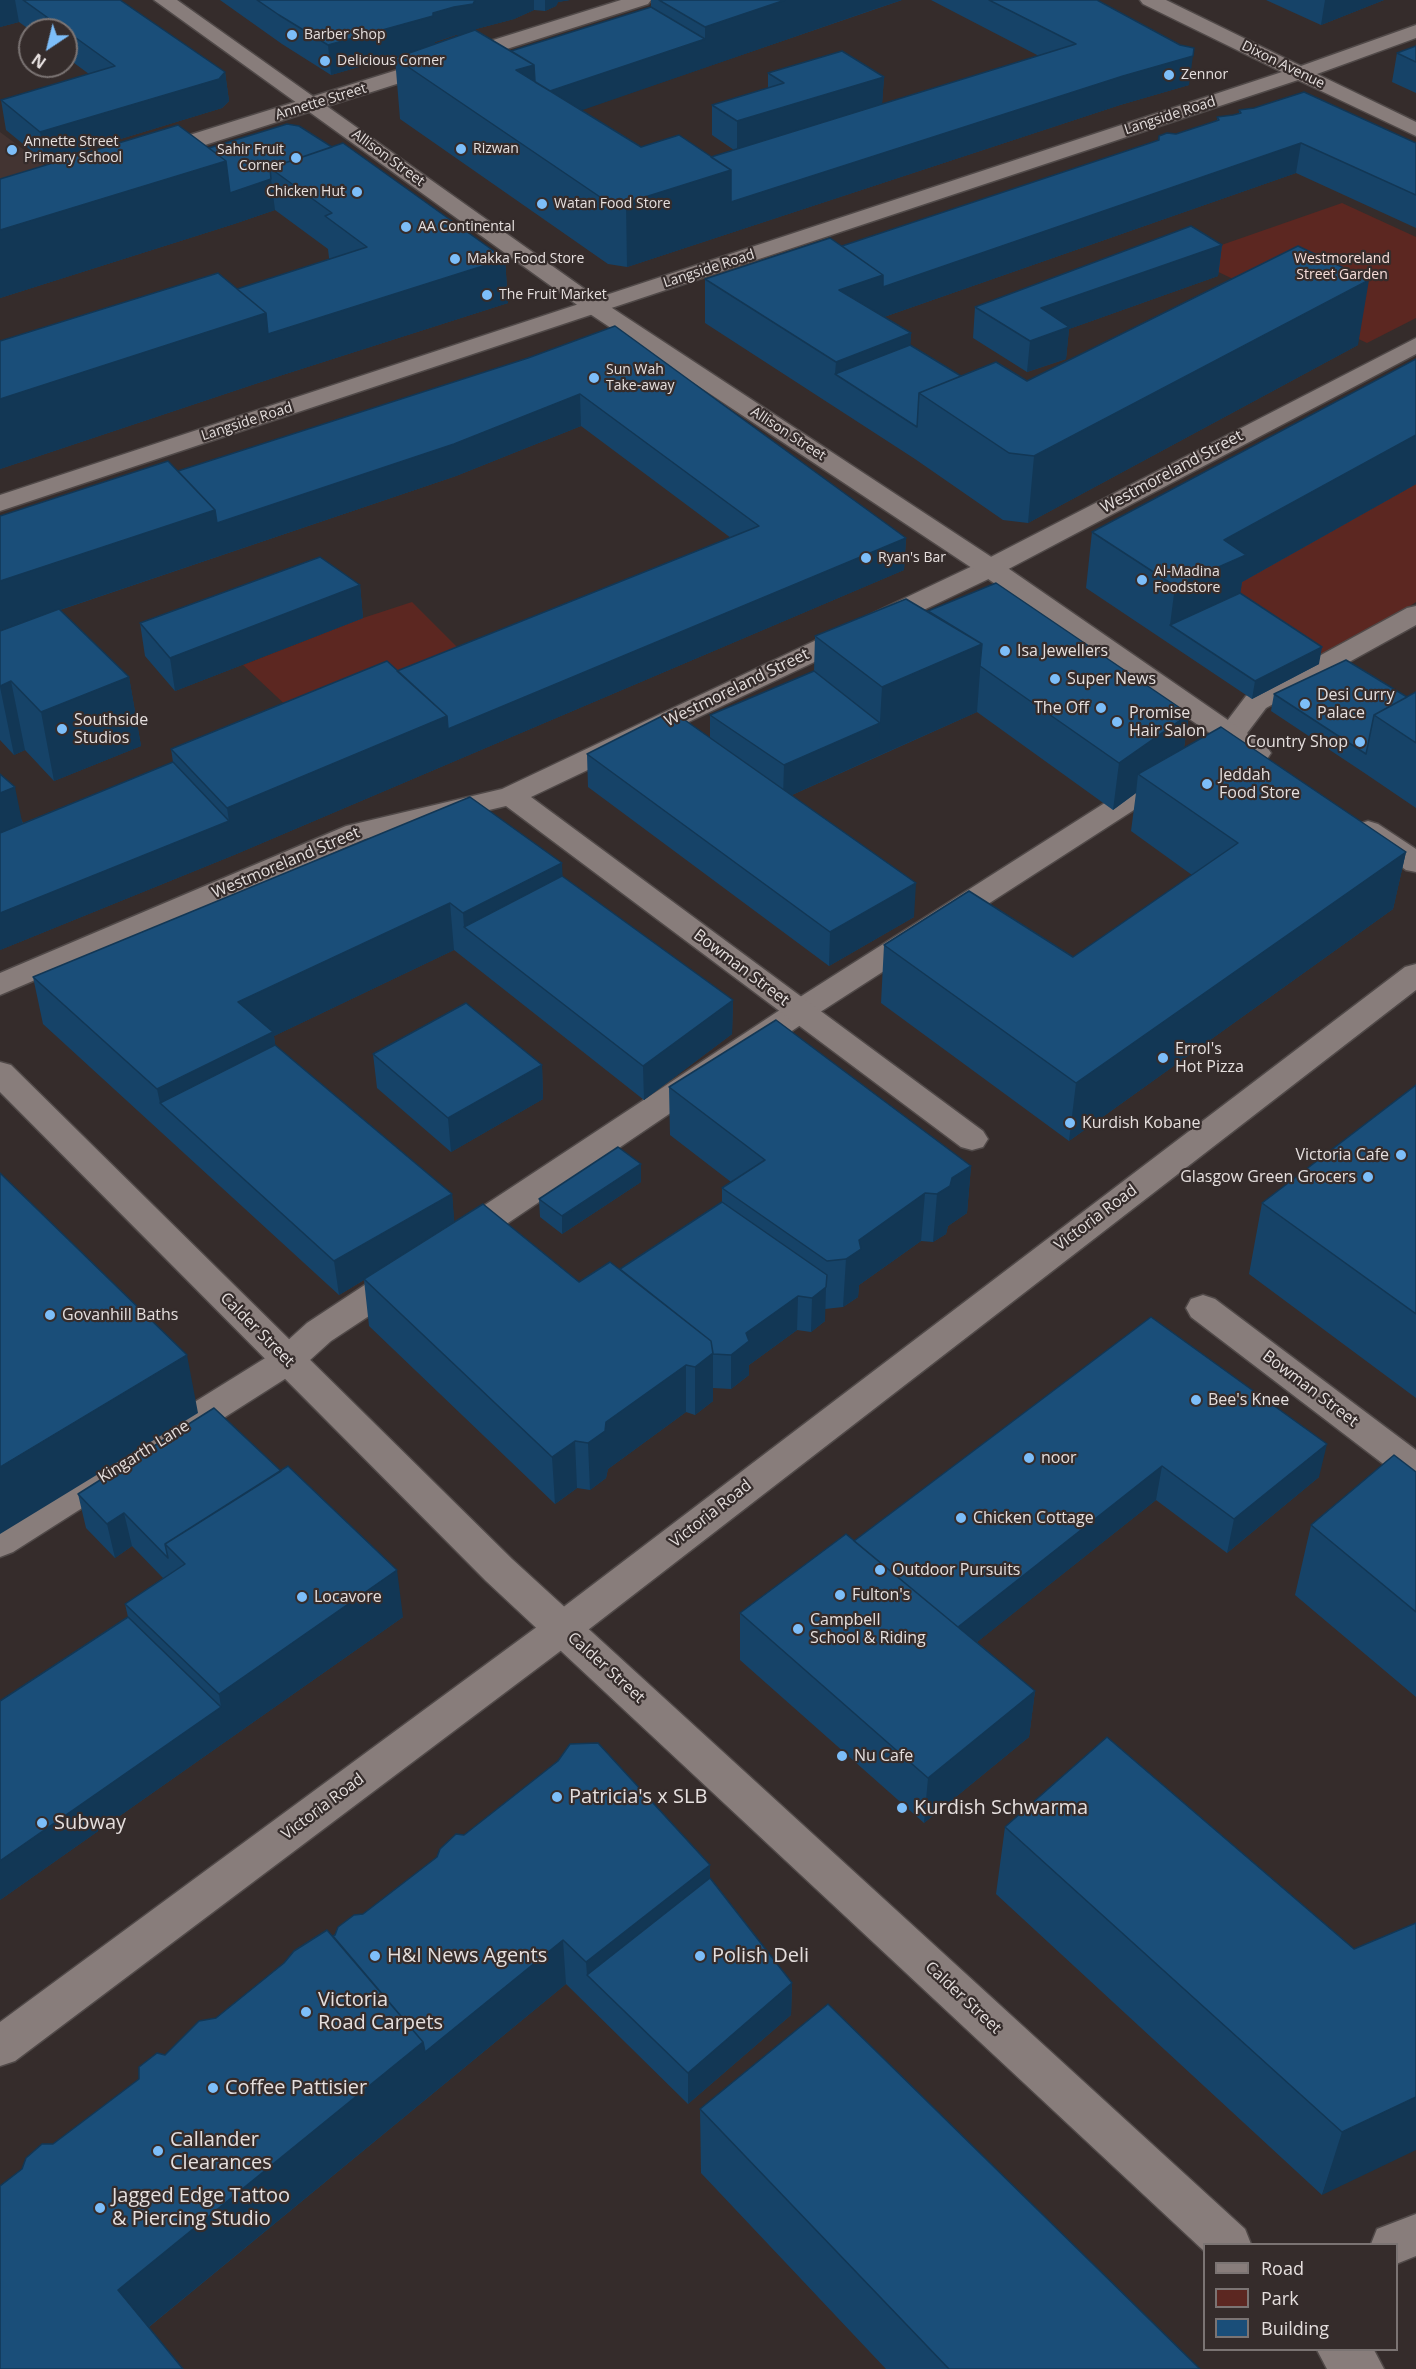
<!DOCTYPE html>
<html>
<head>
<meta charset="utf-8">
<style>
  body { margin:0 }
  #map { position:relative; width:1416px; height:2369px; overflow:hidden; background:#352c2b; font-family:"Open Sans",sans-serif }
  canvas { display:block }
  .legend { position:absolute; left:1203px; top:2243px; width:195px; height:108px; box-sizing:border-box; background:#352c2b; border:2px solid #7b7473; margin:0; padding:8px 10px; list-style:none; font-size:18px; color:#e5dfde }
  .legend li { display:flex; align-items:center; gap:12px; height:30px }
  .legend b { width:30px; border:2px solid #7b7473 }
  .north { position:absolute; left:18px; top:18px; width:60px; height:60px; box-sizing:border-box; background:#352c2b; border:2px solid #7b7473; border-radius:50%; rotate:215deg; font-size:16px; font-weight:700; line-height:24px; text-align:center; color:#e5dfde }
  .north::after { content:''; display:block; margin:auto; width:21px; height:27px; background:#7dbef9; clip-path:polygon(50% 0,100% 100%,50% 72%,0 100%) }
</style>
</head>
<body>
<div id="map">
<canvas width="1416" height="2369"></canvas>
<ul class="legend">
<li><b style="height:8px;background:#887d7b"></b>Road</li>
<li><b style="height:16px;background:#5c2721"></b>Park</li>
<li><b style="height:16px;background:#1a4e79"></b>Building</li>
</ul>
<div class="north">N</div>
</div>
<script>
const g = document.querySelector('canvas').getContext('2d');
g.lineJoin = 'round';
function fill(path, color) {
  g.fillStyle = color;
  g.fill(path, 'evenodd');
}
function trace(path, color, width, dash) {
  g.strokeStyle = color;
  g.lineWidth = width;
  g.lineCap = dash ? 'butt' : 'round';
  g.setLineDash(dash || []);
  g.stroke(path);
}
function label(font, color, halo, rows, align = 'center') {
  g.font = font + ' "Open Sans",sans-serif';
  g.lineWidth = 4.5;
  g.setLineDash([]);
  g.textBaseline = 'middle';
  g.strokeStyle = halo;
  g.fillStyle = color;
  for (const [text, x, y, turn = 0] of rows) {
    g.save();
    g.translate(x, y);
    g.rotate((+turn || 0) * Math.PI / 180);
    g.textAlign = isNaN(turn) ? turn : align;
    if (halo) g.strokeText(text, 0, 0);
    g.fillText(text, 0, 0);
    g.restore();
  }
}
fill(new Path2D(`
  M0 132 47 167 0 183Z`), '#433432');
fill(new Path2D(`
  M1342 203 1416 237V318L1367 343 1187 257Z
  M1416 484V602L1319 665 1216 596Z
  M412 602 459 649 308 726 243 665 363 618Z`), '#5c2721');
const service = new Path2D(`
  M1416 606V625L1266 708 1241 741 811 1018 471 1248 459 1251 447 1248 442 1239 447 1230 789 1004 1221 729 1246 696 1407 608Z
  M404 1264 416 1267 421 1276 416 1285 331 1341 299 1370 13 1552 0 1557V1523L275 1352 307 1323 392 1267Z`);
const minor = new Path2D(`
  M621 0H651L648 4 164 158H148L145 153 148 148Z
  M1140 0H1166L1301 66 1416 25V38L1317 74 1416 122V136L1298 80 0 511V495L1282 72 1143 4Z
  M1416 338V354L999 574 531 797 983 1131 988 1139 983 1147 972 1150 961 1147 506 806 365 839 0 995V973L346 826 502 789 981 562Z
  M1203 1295 1215 1299 1416 1450V1483L1403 1479 1191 1317 1186 1308 1191 1299Z
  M1416 2214V2256L1396 2264V2244H1371L1377 2229Z`);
const tertiary = new Path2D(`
  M154 0H177L603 302 999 562 1267 747 1271 753 1267 759 1257 762 1247 759 981 574 587 312Z
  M1368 821 1378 824 1416 849V872L1406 870 1358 836 1353 830 1358 824Z
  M1416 964V990L575 1640 15 2061 0 2066V2022L549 1618 1405 967Z`);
const secondary = new Path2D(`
  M0 1062 11 1065 512 1559 1245 2229 1251 2244H1204V2251L486 1581 0 1092Z
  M1317 2350H1374L1384 2369H1327Z`);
trace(service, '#504948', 3);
trace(minor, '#504948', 3);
trace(tertiary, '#504948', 3);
trace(secondary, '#504948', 3);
fill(service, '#887d7b');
fill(minor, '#887d7b');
fill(tertiary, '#887d7b');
fill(secondary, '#887d7b');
fill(new Path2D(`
  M0 0H120L225 72 229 101 222 108 45 162 6 130 1 100 89 74 66 57V30H30L19 22 0 27Z
  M220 0H570L558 2 556 6 545 11 534 10 514 19 476 29 475 31 511 51 651 7V0H902L581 110 641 147 711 157 734 150 712 135V105L768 88V73L884 77 882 104 1039 56 931 0H1097L1189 85 1120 105 627 267 608 264 400 119 395 58 427 47 331 75 282 44ZM465 34 435 45V42L456 35Z
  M1266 0H1384L1321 25Z
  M1416 46V93L1392 82 1397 53Z
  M1239 110 1416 143V228L1296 173 884 317 911 333 910 345 961 376 1027 381 1358 345 1028 523 1003 520 915 459 705 323V279L842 246 1158 140 1159 136 1176 134 1217 121V117L1233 115 1239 114Z
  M287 124 505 259 508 303 273 378 0 469V341L237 289 330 259 329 258 328 249 275 210 234 224 0 298V179L209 148Z
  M1222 245 1218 276 1069 329 1066 359 1027 372 973 338 975 307Z
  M528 358 906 538 904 570 234 855 0 950V774L23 823 173 762 171 749 397 671 731 538 581 426 456 476 60 610 129 677 141 746 54 781 25 750 14 755 0 740V631L17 624 0 630V516L178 471Z
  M1416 359V484L1242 582 1240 593 1319 664 1252 699 1086 588 1092 532Z
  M360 585 363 618 175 691 145 656 140 623Z
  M928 611 1189 714 1184 748 1406 852 1393 909 1069 1141 881 1003 884 945 1073 957 1192 875 1131 831 1136 793 1113 810 977 712 792 795 914 917 829 966 588 787 587 754 710 738V715L814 671 815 636Z
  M1416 692V808L1363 772 1271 711 1274 694 1407 697Z
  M562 863V876L733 1000 732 1034 644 1100 454 950 274 1036 275 1045 452 1194 454 1222 579 1282 620 1269 722 1202V1188L731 1182 670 1135 669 1087 971 1166 967 1213 948 1226 946 1234 933 1242 921 1241 859 1285 858 1297 843 1307 825 1309V1321L811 1332 797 1330 749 1365V1375L731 1389 713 1388V1401L695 1415 686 1412 608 1469 606 1478 590 1490 577 1488 555 1504 369 1326 364 1280 339 1295 43 1024 33 977Z
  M373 1054 542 1065 543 1099 451 1152 377 1088Z
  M1416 1085V1398L1249 1274 1262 1203Z
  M641 1182 562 1234 540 1217 539 1199Z
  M1151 1317 1319 1477 1227 1553 1156 1500 977 1642 1035 1691 1029 1737 924 1823 740 1660V1613L854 1541Z
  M1416 1472V1697L1295 1595 1311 1525Z
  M78 1494 403 1617 0 1900 128 1617 125 1604 163 1578 132 1546 115 1558 86 1528Z
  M1005 1827 1354 1949 1416 1923 1322 2195 996 1894Z
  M710 1878 792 1983 791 2015 688 2104 566 1984 149 2327 0 2369 22 2169 53 2144 139 2079 165 2055 363 1914Z
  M700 2109 1200 2369H886L701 2173Z`), '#164368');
fill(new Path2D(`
  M0 0H15L19 22 0 27Z
  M475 0H534V10L514 19 476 29 475 33 456 35 435 42V45L331 75 328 45Z
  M545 0H570L558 2 556 6 545 11Z
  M785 0H870L869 11 519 132 516 70 534 65 705 39V27Z
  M870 0H902L869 11Z
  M1325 0H1384L1321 25Z
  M1194 48 1189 85 1120 105 627 267 626 203 731 170Z
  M225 72 229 101 222 108 45 162 40 132Z
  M884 77 882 106 737 151V121Z
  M1301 143 1296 173 838 333 839 290 883 275Z
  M226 161 271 179 275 210 234 224 0 298V230Z
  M1222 245 1218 276 1069 329 1066 359 1027 372 1030 341 1041 308Z
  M505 259 508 303 273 378 0 469V399L266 313Z
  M1369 280 1358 345 1028 523 1034 456Z
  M911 333 909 377 835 374 836 362Z
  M580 394 581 426 456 476 0 630V581L215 510Z
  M1416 435V484L1242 582 1238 610 1170 625 1175 586 1224 540Z
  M906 538 904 570 234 855 0 950V913L229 821 227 808 447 716Z
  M360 585 363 618 175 691 170 658Z
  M982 644 977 712 878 756 882 687Z
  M1322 647 1319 664 1252 699 1255 681Z
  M129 677 141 746 54 781 41 712Z
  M11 681 25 750 14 755 0 687V686Z
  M1189 714 1182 761 1138 774 1136 793 1113 810 1119 763Z
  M880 723 878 756 783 799 784 765Z
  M15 787 29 856 0 869V793Z
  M1406 852 1393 909 1069 1141 1076 1083Z
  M562 863 564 910 464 927 463 913Z
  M916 883 914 917 829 966 830 932Z
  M450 903 454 950 274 1036 280 1079 160 1103 157 1089 238 1002Z
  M733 1000 732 1034 644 1100 643 1066Z
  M542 1065 543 1099 451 1152 448 1118Z
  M641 1164V1182L562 1234V1216Z
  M971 1166 967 1213 948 1226 946 1234 933 1242 937 1194 952 1178Z
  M925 1193 921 1241 859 1285 858 1297 843 1307 846 1259 859 1240Z
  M452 1194 455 1228 364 1279V1280L339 1295 334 1261Z
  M826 1287 825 1321 811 1332 812 1298Z
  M798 1296 797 1330 749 1365V1375L731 1389V1355L746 1333Z
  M713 1353V1401L695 1415V1367Z
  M187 1355 198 1413 0 1534V1467Z
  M686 1365V1412L608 1469 606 1478 590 1490 588 1443 606 1422Z
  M575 1441 577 1488 555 1504 552 1457Z
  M1327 1444 1319 1477 1227 1553 1234 1519Z
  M1162 1466 1156 1500 947 1666 950 1633Z
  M124 1513 132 1546 115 1558 107 1524Z
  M397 1570 403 1617 0 1900V1861L221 1707 219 1694Z
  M1035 1691 1029 1737 924 1823 928 1778Z
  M710 1865V1910L587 1975 586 1962Z
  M563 1940 566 1984 134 2339 118 2290 423 2042Z
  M792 1983 791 2015 688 2104V2073Z
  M1416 2097V2150L1322 2195 1342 2132Z`), '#123755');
const building = new Path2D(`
  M23 0H120L225 72 219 79 40 132 1 100 115 66Z
  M257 0H475L473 4 454 7 433 13V16L328 45 279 15Z
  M659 0H785L705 27Z
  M989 0H1097L1180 45 1194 48 1193 56 1123 76 731 202V170L711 157 1076 44Z
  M651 7 705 39 550 91 535 82 534 65 511 51Z
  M475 30 534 65 516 70 641 147 679 135 731 170 626 203 606 201 395 58Z
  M1416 46V62L1397 53Z
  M842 51 884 77 737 121 712 105 784 83 768 73Z
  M1304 92 1416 143V195L1301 143 883 287V275L842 246 1159 140V136L1167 133 1176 134 1219 120 1217 117 1233 115 1241 113 1239 110 1254 108Z
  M287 124 299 126 332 147 270 168 271 179 230 193 226 161 209 148Z
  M178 125 226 161 0 230V179Z
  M343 143 505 259 268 334 266 313 237 289 367 247 325 216 332 213 270 168Z
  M1191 226 1222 245 1041 308 1069 327 1030 341 975 307Z
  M830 238 883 275 839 290 911 333 836 362 705 279Z
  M1298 246 1369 280 1034 456 1009 453 919 393 996 362 1027 381Z
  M218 273 266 313 0 399V341Z
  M615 326 906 538 448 729 447 716 397 671 759 526 580 394 454 444 217 523 215 510 178 471 528 358Z
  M910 345 961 376 919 393 917 427 835 374Z
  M1416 359V435L1224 540 1246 555 1175 586 1092 532Z
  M168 461 215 510 0 581V516Z
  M320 557 360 585 170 658 140 623Z
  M996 583 1189 714 1119 763 980 666 982 644 928 611Z
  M1240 593 1322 647 1255 681 1170 625Z
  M906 599 982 644 882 687 815 636Z
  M59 609 129 677 41 712 11 681 0 686V631Z
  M1346 660 1407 697 1374 715 1366 754 1274 694Z
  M387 661 447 716 227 808 171 749Z
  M814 671 880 723 784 765 710 715Z
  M1416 692V743L1374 715Z
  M672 711 916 883 830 932 587 754Z
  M1221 727 1406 852 1076 1083 884 945 969 891 1073 957 1238 843 1138 774Z
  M173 762 229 821 0 913V833Z
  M0 774 15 787 0 793Z
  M470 797 562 863 463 913 450 903 238 1002 273 1032 157 1089 33 977Z
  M562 876 733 1000 643 1066 464 927Z
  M466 1003 542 1065 448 1118 373 1054Z
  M776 1020 971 1166 952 1178 950 1186 937 1194 925 1193 859 1240 861 1249 846 1259 827 1261 722 1188 765 1160 669 1087Z
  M275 1045 452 1194 334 1261 160 1103Z
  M1416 1085V1314L1262 1203Z
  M618 1147 641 1164 562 1216 539 1199Z
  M0 1173 187 1355 0 1467Z
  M722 1202 827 1275 826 1287 812 1298 798 1296 746 1333 749 1341 731 1355 713 1354 711 1341 620 1269Z
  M483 1204 579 1282 610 1262 711 1341 713 1353 695 1367 686 1365 606 1422 605 1431 588 1443 575 1441 552 1457 364 1279Z
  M1151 1317 1327 1444 1234 1519 1162 1466 958 1627 854 1541Z
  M214 1408 281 1471 165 1544 168 1558 124 1513 107 1524 78 1494Z
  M1394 1455 1416 1472V1612L1311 1525Z
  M288 1466 397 1570 219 1694 125 1604 185 1564 165 1544Z
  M846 1534 1035 1691 928 1778 740 1613Z
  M128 1617 221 1707 0 1861V1701Z
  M1107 1737 1354 1949 1416 1923V2097L1342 2132 1005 1827Z
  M598 1743 710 1865 586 1962 563 1940 425 2052 423 2042 333 1936 335 1935 338 1927 354 1915 363 1914 437 1857 440 1849 456 1834 464 1835 558 1761 570 1744Z
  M710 1878 792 1983 688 2073 587 1975Z
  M327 1930 423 2042 118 2290 183 2369H0V2186L22 2169 26 2158 42 2144H53L139 2079V2067L157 2053 165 2055 199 2021 216 2018 284 1963 294 1951Z
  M828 2004 1200 2369H949L700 2109Z`);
fill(building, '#1a4e79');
trace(building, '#123755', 1.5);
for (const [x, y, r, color] of [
  [292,35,6,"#7dbef9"],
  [325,61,6,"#7dbef9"],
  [1169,75,6,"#7dbef9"],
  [461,149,6,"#7dbef9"],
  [12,150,6,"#7dbef9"],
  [296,158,6,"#7dbef9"],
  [357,192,6,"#7dbef9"],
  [542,204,6,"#7dbef9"],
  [406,227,6,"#7dbef9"],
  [455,259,6,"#7dbef9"],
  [487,295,6,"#7dbef9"],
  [594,378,6,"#7dbef9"],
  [866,558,6,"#7dbef9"],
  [1142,580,6,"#7dbef9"],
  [1005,651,6,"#7dbef9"],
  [1055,679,6,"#7dbef9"],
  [1305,704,6,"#7dbef9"],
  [1101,708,6,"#7dbef9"],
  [1117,722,6,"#7dbef9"],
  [62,729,6,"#7dbef9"],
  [1360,742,6,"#7dbef9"],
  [1207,784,6,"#7dbef9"],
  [1163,1058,6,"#7dbef9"],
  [1070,1123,6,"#7dbef9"],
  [1401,1155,6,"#7dbef9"],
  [1368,1177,6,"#7dbef9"],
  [50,1315,6,"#7dbef9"],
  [1196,1400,6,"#7dbef9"],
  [1029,1458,6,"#7dbef9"],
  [961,1518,6,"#7dbef9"],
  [880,1570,6,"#7dbef9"],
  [840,1595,6,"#7dbef9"],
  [302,1597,6,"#7dbef9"],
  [798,1629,6,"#7dbef9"],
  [842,1756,6,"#7dbef9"],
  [557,1797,6,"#7dbef9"],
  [902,1808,6,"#7dbef9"],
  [42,1823,6,"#7dbef9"],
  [375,1956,6,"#7dbef9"],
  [700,1956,6,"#7dbef9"],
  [306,2012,6,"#7dbef9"],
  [213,2088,6,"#7dbef9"],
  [158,2151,6,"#7dbef9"],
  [100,2208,6,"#7dbef9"]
]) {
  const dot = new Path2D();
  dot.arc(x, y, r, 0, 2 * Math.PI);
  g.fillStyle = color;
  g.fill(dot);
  trace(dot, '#352c2b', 2);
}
label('14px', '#e5dfde', '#352c2b', [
  ["Barber Shop",304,35],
  ["Delicious Corner",337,61],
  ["Zennor",1181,75],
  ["Annette Street",24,142],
  ["Primary School",24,158],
  ["Rizwan",473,149],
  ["Sahir Fruit",284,150,"right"],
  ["Corner",284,166,"right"],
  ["Chicken Hut",345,192,"right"],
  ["Watan Food Store",554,204],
  ["AA Continental",418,227],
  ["Makka Food Store",467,259],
  ["The Fruit Market",499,295],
  ["Sun Wah",606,370],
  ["Take-away",606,386],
  ["Ryan's Bar",878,558],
  ["Al-Madina",1154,572],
  ["Foodstore",1154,588]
], 'left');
label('14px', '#e5dfde', '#352c2b', [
  ["Dixon Avenue",1283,65,26],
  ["Annette Street",321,102,-17],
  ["Langside Road",1170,116,-18],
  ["Allison Street",388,158,36],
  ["Langside Road",709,269,-18],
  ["Langside Road",247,422,-18],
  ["Allison Street",788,434,33]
]);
label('14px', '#f6ddd9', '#352c2b', [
  ["Westmoreland",1342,259],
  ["Street Garden",1342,275]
]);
label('16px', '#e5dfde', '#352c2b', [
  ["Westmoreland Street",1172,472,-28],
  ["Westmoreland Street",737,688,-26],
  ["Westmoreland Street",286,863,-23],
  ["Bowman Street",741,968,37],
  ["Victoria Road",1096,1218,-37],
  ["Calder Street",257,1330,45],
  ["Bowman Street",1310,1389,37],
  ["Kingarth Lane",144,1452,-32],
  ["Victoria Road",711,1514,-38],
  ["Calder Street",606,1668,42],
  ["Victoria Road",323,1807,-37],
  ["Calder Street",963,1998,43]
]);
label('16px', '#e5dfde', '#352c2b', [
  ["Isa Jewellers",1017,651],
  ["Super News",1067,679],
  ["Desi Curry",1317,695],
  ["Palace",1317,713],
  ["The Off",1089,708,"right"],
  ["Promise",1129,713],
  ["Hair Salon",1129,731],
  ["Southside",74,720],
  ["Studios",74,738],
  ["Country Shop",1348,742,"right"],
  ["Jeddah",1219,775],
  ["Food Store",1219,793],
  ["Errol's",1175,1049],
  ["Hot Pizza",1175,1067],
  ["Kurdish Kobane",1082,1123],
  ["Victoria Cafe",1389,1155,"right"],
  ["Glasgow Green Grocers",1356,1177,"right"],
  ["Govanhill Baths",62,1315],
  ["Bee's Knee",1208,1400],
  ["noor",1041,1458],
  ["Chicken Cottage",973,1518],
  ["Outdoor Pursuits",892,1570],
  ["Fulton's",852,1595],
  ["Locavore",314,1597],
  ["Campbell",810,1620],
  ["School & Riding",810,1638],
  ["Nu Cafe",854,1756]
], 'left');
label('20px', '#e5dfde', '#352c2b', [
  ["Patricia's x SLB",569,1797],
  ["Kurdish Schwarma",914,1808],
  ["Subway",54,1823],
  ["H&I News Agents",387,1956],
  ["Polish Deli",712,1956],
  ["Victoria",318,2000],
  ["Road Carpets",318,2023],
  ["Coffee Pattisier",225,2088],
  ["Callander",170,2140],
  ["Clearances",170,2163],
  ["Jagged Edge Tattoo",112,2196],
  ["& Piercing Studio",112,2219]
], 'left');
</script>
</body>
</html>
